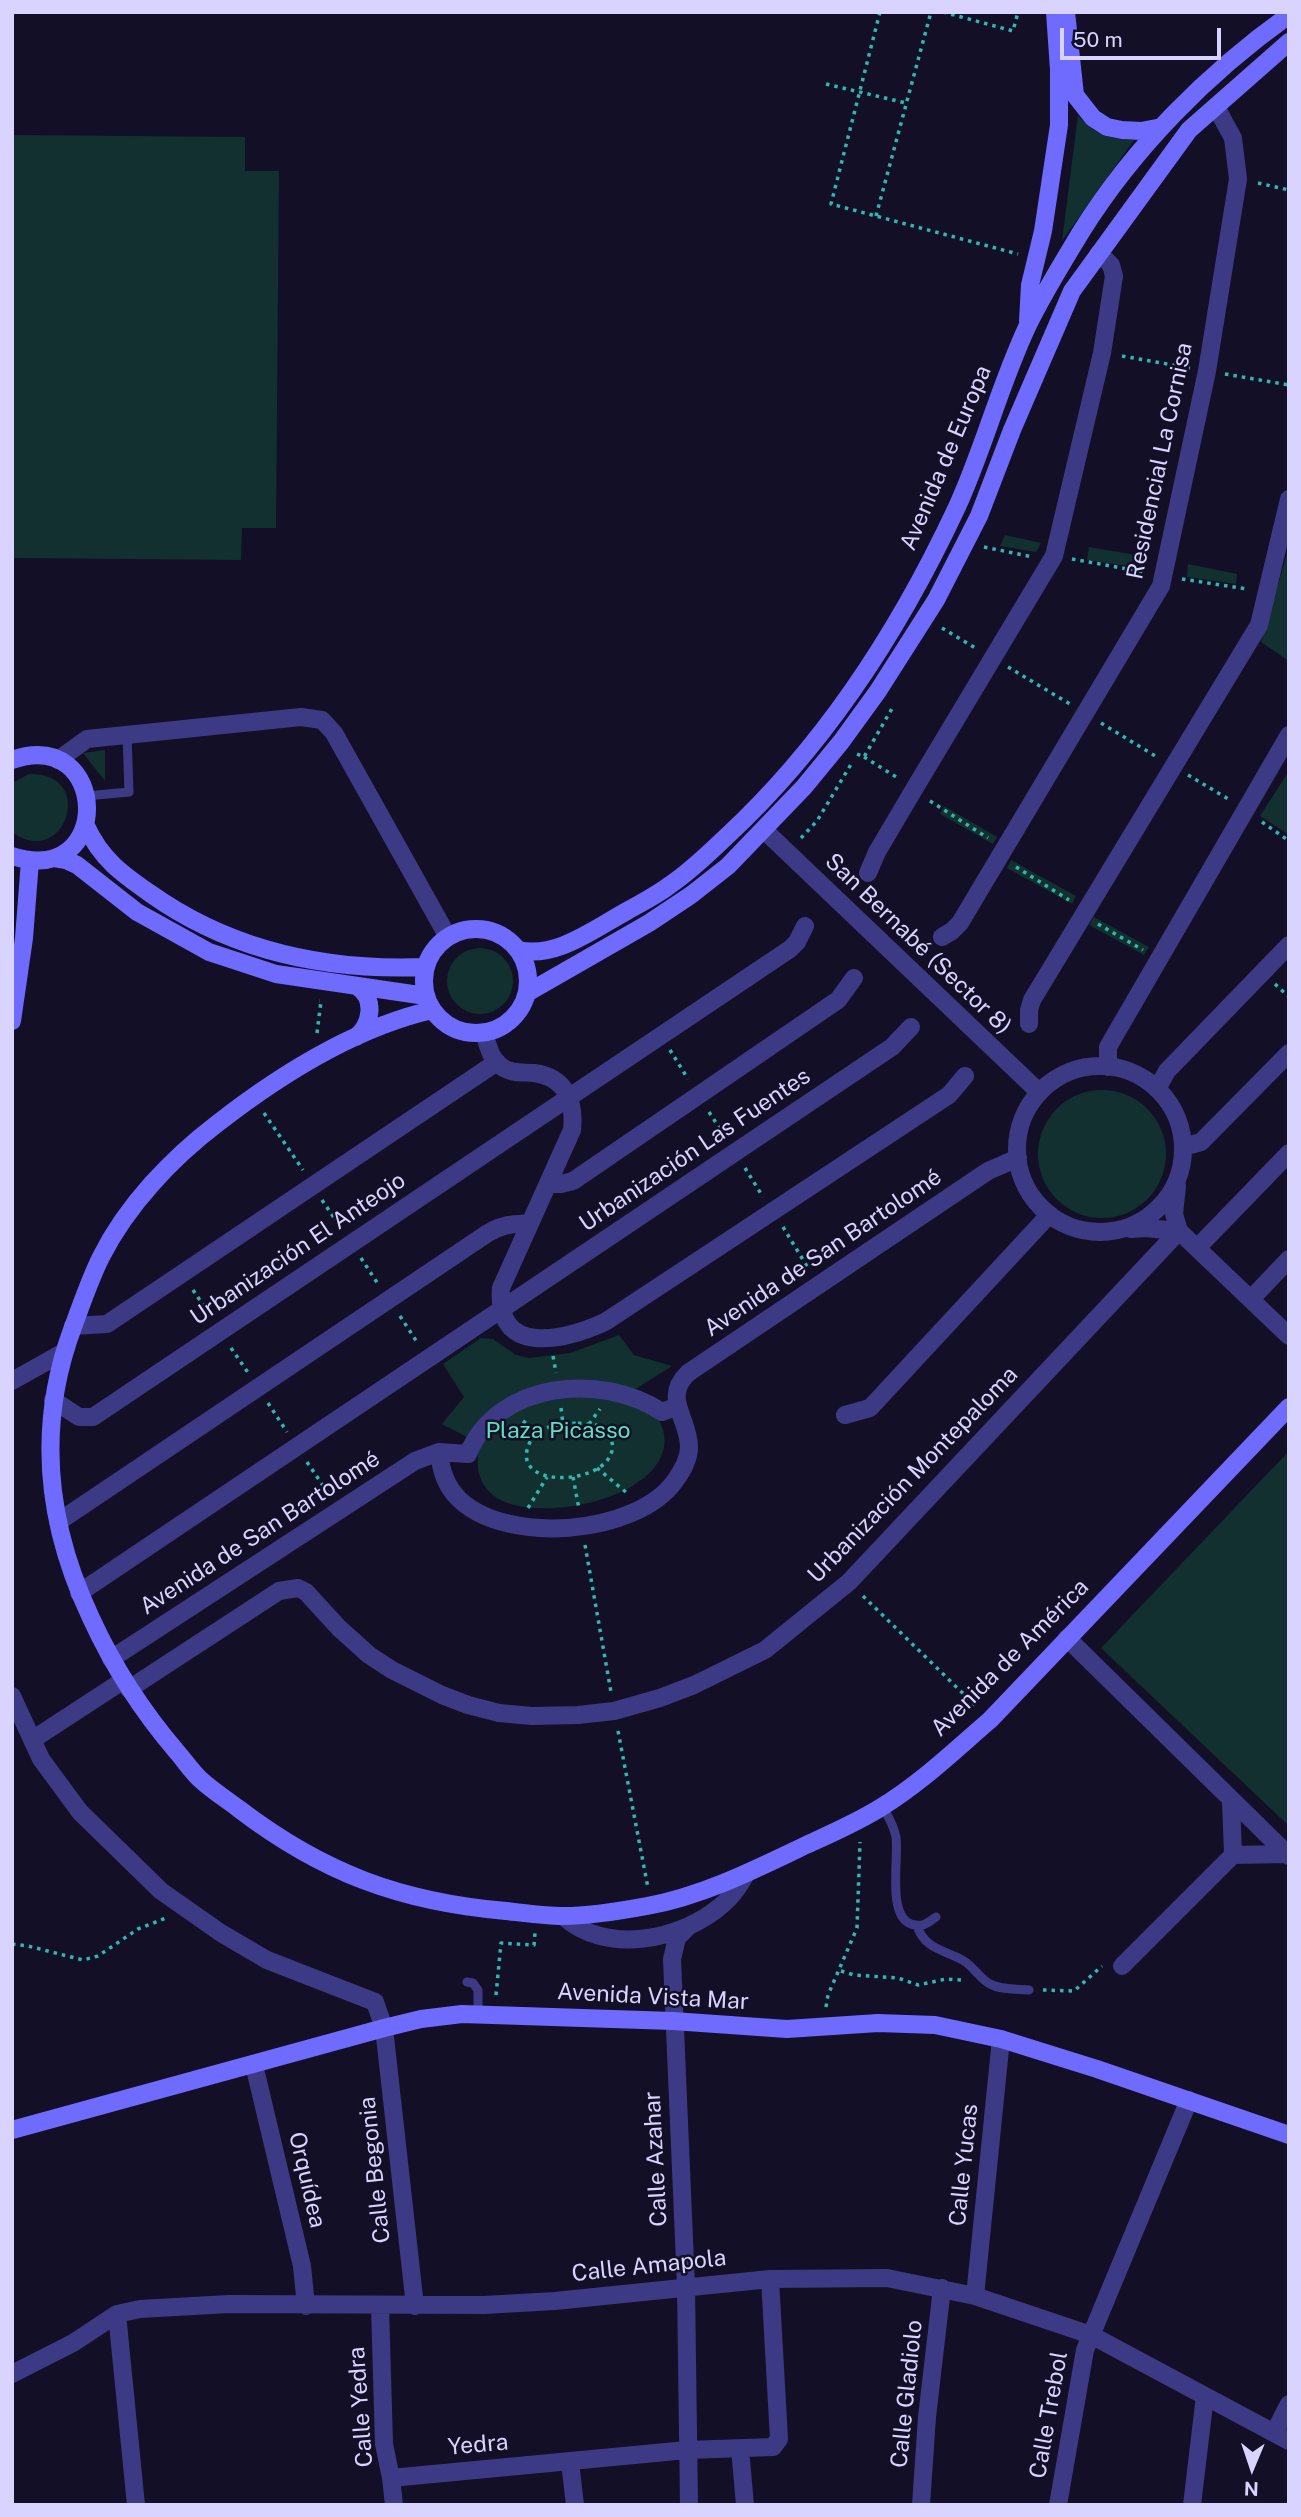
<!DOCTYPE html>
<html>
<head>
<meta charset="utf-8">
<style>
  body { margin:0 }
  #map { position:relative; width:1301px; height:2517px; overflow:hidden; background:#130f26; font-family:"Public Sans",sans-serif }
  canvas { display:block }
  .frame { position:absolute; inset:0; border:14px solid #d9d4ff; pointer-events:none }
  .north { position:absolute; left:1217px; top:2433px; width:70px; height:70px; -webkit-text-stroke:5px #130f26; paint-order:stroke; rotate:182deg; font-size:19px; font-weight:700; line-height:28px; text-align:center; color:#d9d4ff }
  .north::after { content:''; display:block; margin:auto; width:24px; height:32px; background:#d9d4ff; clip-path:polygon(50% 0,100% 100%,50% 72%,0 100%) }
  .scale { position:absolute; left:1060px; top:28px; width:161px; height:32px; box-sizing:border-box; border:4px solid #d9d4ff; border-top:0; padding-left:9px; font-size:21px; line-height:24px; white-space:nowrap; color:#d9d4ff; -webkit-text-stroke:5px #130f26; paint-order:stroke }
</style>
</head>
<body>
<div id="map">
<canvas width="1301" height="2517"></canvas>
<div class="frame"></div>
<div class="north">N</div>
<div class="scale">50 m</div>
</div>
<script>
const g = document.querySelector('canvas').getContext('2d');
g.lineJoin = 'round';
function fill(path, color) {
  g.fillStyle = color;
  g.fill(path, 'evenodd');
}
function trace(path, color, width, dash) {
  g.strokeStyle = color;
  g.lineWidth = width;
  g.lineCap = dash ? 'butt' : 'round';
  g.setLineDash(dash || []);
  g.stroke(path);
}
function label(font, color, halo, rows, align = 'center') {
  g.font = font + ' "Public Sans",sans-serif';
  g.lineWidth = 5;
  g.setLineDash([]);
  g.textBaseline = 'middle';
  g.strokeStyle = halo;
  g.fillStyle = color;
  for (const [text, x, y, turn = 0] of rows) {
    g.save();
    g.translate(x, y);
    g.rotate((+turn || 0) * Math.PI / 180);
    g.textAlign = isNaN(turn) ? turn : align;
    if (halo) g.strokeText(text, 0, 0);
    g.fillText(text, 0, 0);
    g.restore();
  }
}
fill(new Path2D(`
  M1078 115C1093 134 1111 140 1134 140L1062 241Z
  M12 135 245 137V171H279L276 528H242L241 560 12 558Z
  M1005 535 1041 543 1036 552 1000 546Z
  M1089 547 1142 556 1140 568 1087 560Z
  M1289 547V673L1286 659 1261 642Z
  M1188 564 1237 574 1236 584 1187 577Z
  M105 750V781L83 753Z
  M1289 771V835L1260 816Z
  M29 774C98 772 65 871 12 832V783Z
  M944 806 997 837 993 844 940 814Z
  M1011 860 1076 896 1072 904 1007 868Z
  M1094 917 1149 947 1144 955 1089 925Z
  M447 981a33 33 0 1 1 66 0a33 33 0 1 1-66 0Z
  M1038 1154a64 64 0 1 1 128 0a64 64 0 1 1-128 0Z
  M619 1335 634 1355 672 1366 634 1390C646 1403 661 1416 664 1434 674 1499 531 1527 493 1495 477 1482 476 1464 479 1446L465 1436 442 1424 464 1397 443 1364 481 1338 493 1339 516 1355 529 1358 570 1353Z
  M1289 1451V1826L1101 1648Z`), '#12302f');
trace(new Path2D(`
  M880 12 831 204 1018 254
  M943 12 1013 31 1018 12
  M826 84 906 103
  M1258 183 1289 190
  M876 216 931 12
  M1122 356 1190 368
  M1225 374 1289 385
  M984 547 1033 557
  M1072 559 1144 572
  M1182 579 1247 589
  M942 628 977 649
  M1008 667 1070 704
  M1101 723 1157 757
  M857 754 864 757 894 705
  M864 757 898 778
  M1188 775 1230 800
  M930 801 988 838
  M1262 822 1289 841
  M801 838 817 821 853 761
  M1016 867 1069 900
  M1098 924 1143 950
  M1275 984 1289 997
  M317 1033 321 1001H319
  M670 1050 688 1079
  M709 1112 726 1138
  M264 1113 303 1170
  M745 1168 763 1197
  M322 1200 341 1228
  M783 1227 808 1268
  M361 1258 378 1284
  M193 1290 210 1315
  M400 1316 417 1342
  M231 1348 249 1374
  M553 1356 556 1373
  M268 1403 287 1432
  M561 1408 563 1424
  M523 1421 538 1432
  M578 1423 596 1425 608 1432C638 1484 503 1497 530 1442 538 1425 562 1424 578 1423Z
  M589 1424 600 1409
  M307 1462 330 1496
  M597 1468 627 1493
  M573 1477 579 1509
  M528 1508 547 1477
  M585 1545 611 1692
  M863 1596 978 1708
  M618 1731 648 1888
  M12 1944 28 1946 83 1960 98 1956 138 1929 166 1918
  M841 1971 854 1975 898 1978 918 1985 946 1979 963 1980
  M1043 1990 1074 1991 1102 1966
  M496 1995 501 1943 534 1945 535 1933
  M826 2007 828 1995 857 1928 860 1842`), '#2fb8b0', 3.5, [3.5, 5]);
trace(new Path2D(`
  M86 796 129 792 127 735
  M883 1807C888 1816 894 1826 896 1837 899 1858 887 1916 911 1924 922 1928 928 1923 936 1917
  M917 1925C924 1950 946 1950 964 1961 974 1967 980 1979 990 1984 1001 1990 1017 1989 1029 1990
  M467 1982 473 1983 478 1990V2014`), '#3d3a85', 9);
trace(new Path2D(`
  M58 760 87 739 301 717 322 720 334 733 448 937
  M764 830 1039 1092
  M868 873 877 852 913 791 1054 556 1102 353 1114 276 1111 265 1099 253
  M942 937 952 931 960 923 1161 586 1207 371 1238 179 1233 138 1216 107
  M1029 1024V1010L1032 1000 1259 625 1289 499
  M484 1033C488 1045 490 1059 502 1067 512 1074 523 1072 534 1073 566 1077 575 1102 572 1130L501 1288C495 1358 565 1340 605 1322L949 1095 965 1076
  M1017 1149a83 83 0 1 1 166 0a83 83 0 1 1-166 0Z
  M1108 1067V1047L1289 735
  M1157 1089 1167 1071 1289 945
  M1183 1147 1201 1142 1289 1053
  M548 1184H561L573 1181 838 1000 854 978
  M1177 1186 1174 1214 1179 1231 1289 1336
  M1131 1229 1145 1228 1179 1231
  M1197 1248 1289 1153
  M1251 1299 1289 1259
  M73 1326 107 1324 497 1062
  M12 1381 62 1353
  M53 1400 79 1417H93L790 949 797 942 805 926
  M845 1415 870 1408 1049 1215
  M439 1452C441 1471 446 1487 460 1500 508 1545 636 1535 675 1481 682 1471 689 1460 689 1447 689 1418 662 1398 688 1373L988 1171 1018 1158
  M58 1522 488 1233C502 1225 513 1223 529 1224
  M79 1593 892 1047 911 1027
  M1067 1638 1289 1856
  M111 1659 415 1461 439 1452 468 1454C498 1381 601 1372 662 1412L678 1406
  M129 1689 279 1591 298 1588 306 1592 339 1628 369 1655 392 1670 442 1695 468 1705 499 1713 532 1716 578 1715 614 1711 660 1698 694 1685 765 1650 849 1582 1179 1231
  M12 1696 41 1759 80 1812 161 1891 221 1933 267 1960 375 2002 384 2028 415 2306
  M32 1740 124 1680
  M1231 1800 1233 1855 1286 1854
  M563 1916C605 1956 683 1940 723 1904 733 1896 740 1885 746 1874
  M1122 1966 1233 1855
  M254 2065 302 2266 306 2306
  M975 2296 1001 2039
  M380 2306 384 2444 391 2478 394 2505
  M117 2314 136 2505
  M12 2374 73 2343 117 2314 140 2309 229 2304 484 2305 555 2301 770 2279 887 2278 975 2296 1091 2335 1289 2441
  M1274 2433 1289 2404
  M740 2449 745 2505
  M570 2462 575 2505
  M391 2478 687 2450 773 2447 779 2439 770 2279
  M689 2505 686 2286 672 1959 677 1938 689 1926
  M921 2505 927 2417 942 2288
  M1058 2505 1085 2350 1189 2100
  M1192 2505 1205 2396`), '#3d3a85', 18);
trace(new Path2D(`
  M1066 12 1075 95 1093 118 1107 127 1122 130 1141 131 1162 127
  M1028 321 1030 285 1043 231 1059 125V70L1055 12
  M12 760C110 726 114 889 12 856
  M86 826C101 859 122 874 151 894 233 952 327 971 425 967
  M54 858 66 860 77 865 137 912 209 952 276 974 426 996
  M424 981a52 52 0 1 1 104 0a52 52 0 1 1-104 0Z
  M518 950C556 959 594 929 627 911 641 903 657 895 670 885 691 871 709 853 727 836 825 745 901 627 957 507 984 448 1000 384 1028 325 1043 294 1063 262 1081 232 1134 147 1208 73 1289 15
  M527 993 649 923 691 895 728 866 804 787 841 742 878 691 936 600 979 516 1012 430 1072 291 1189 130 1289 42
  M432 1010C354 1028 281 1074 218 1123 172 1158 127 1205 101 1257 90 1279 82 1303 73 1327 36 1426 46 1523 91 1618 113 1666 142 1711 177 1752 185 1761 192 1772 201 1780 213 1791 226 1799 239 1809 323 1873 401 1902 506 1911 525 1913 544 1916 563 1916 590 1916 620 1911 647 1906 702 1896 754 1870 804 1846 830 1834 856 1823 880 1808 920 1784 955 1750 990 1720L1289 1407
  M12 1021 24 938 30 861
  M356 1037C371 1025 376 999 358 987
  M12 2130 384 2028 421 2019 462 2014 673 2021 787 2029 878 2023 935 2025 1001 2039 1097 2069 1289 2135`), '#6f6bff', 18);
label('23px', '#d9d4ff', '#130f26', [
  ["Avenida de Europa",946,458,-67],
  ["Residencial La Cornisa",1160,461,-78],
  ["San Bernabé (Sector 8)",918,944,44],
  ["Urbanización Las Fuentes",695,1150,-34],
  ["Urbanización El Anteojo",298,1249,-34],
  ["Avenida de San Bartolomé",823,1253,-34],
  ["Urbanización Montepaloma",913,1475,-46],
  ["Avenida de San Bartolomé",260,1533,-33],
  ["Avenida de América",1010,1658,-45],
  ["Avenida Vista Mar",653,1997,3],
  ["Calle Azahar",656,2159,-93],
  ["Calle Yucas",964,2165,-84],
  ["Calle Begonia",375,2170,-96],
  ["Orquídea",307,2180,77],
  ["Calle Amapola",649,2266,-6],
  ["Calle Gladiolo",907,2394,-84],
  ["Calle Yedra",361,2407,-94],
  ["Calle Trebol",1049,2415,-80],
  ["Yedra",478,2445,-5]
]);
label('23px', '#5fe0c0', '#130f26', [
  ["Plaza Picasso",558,1431]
]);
</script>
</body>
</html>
